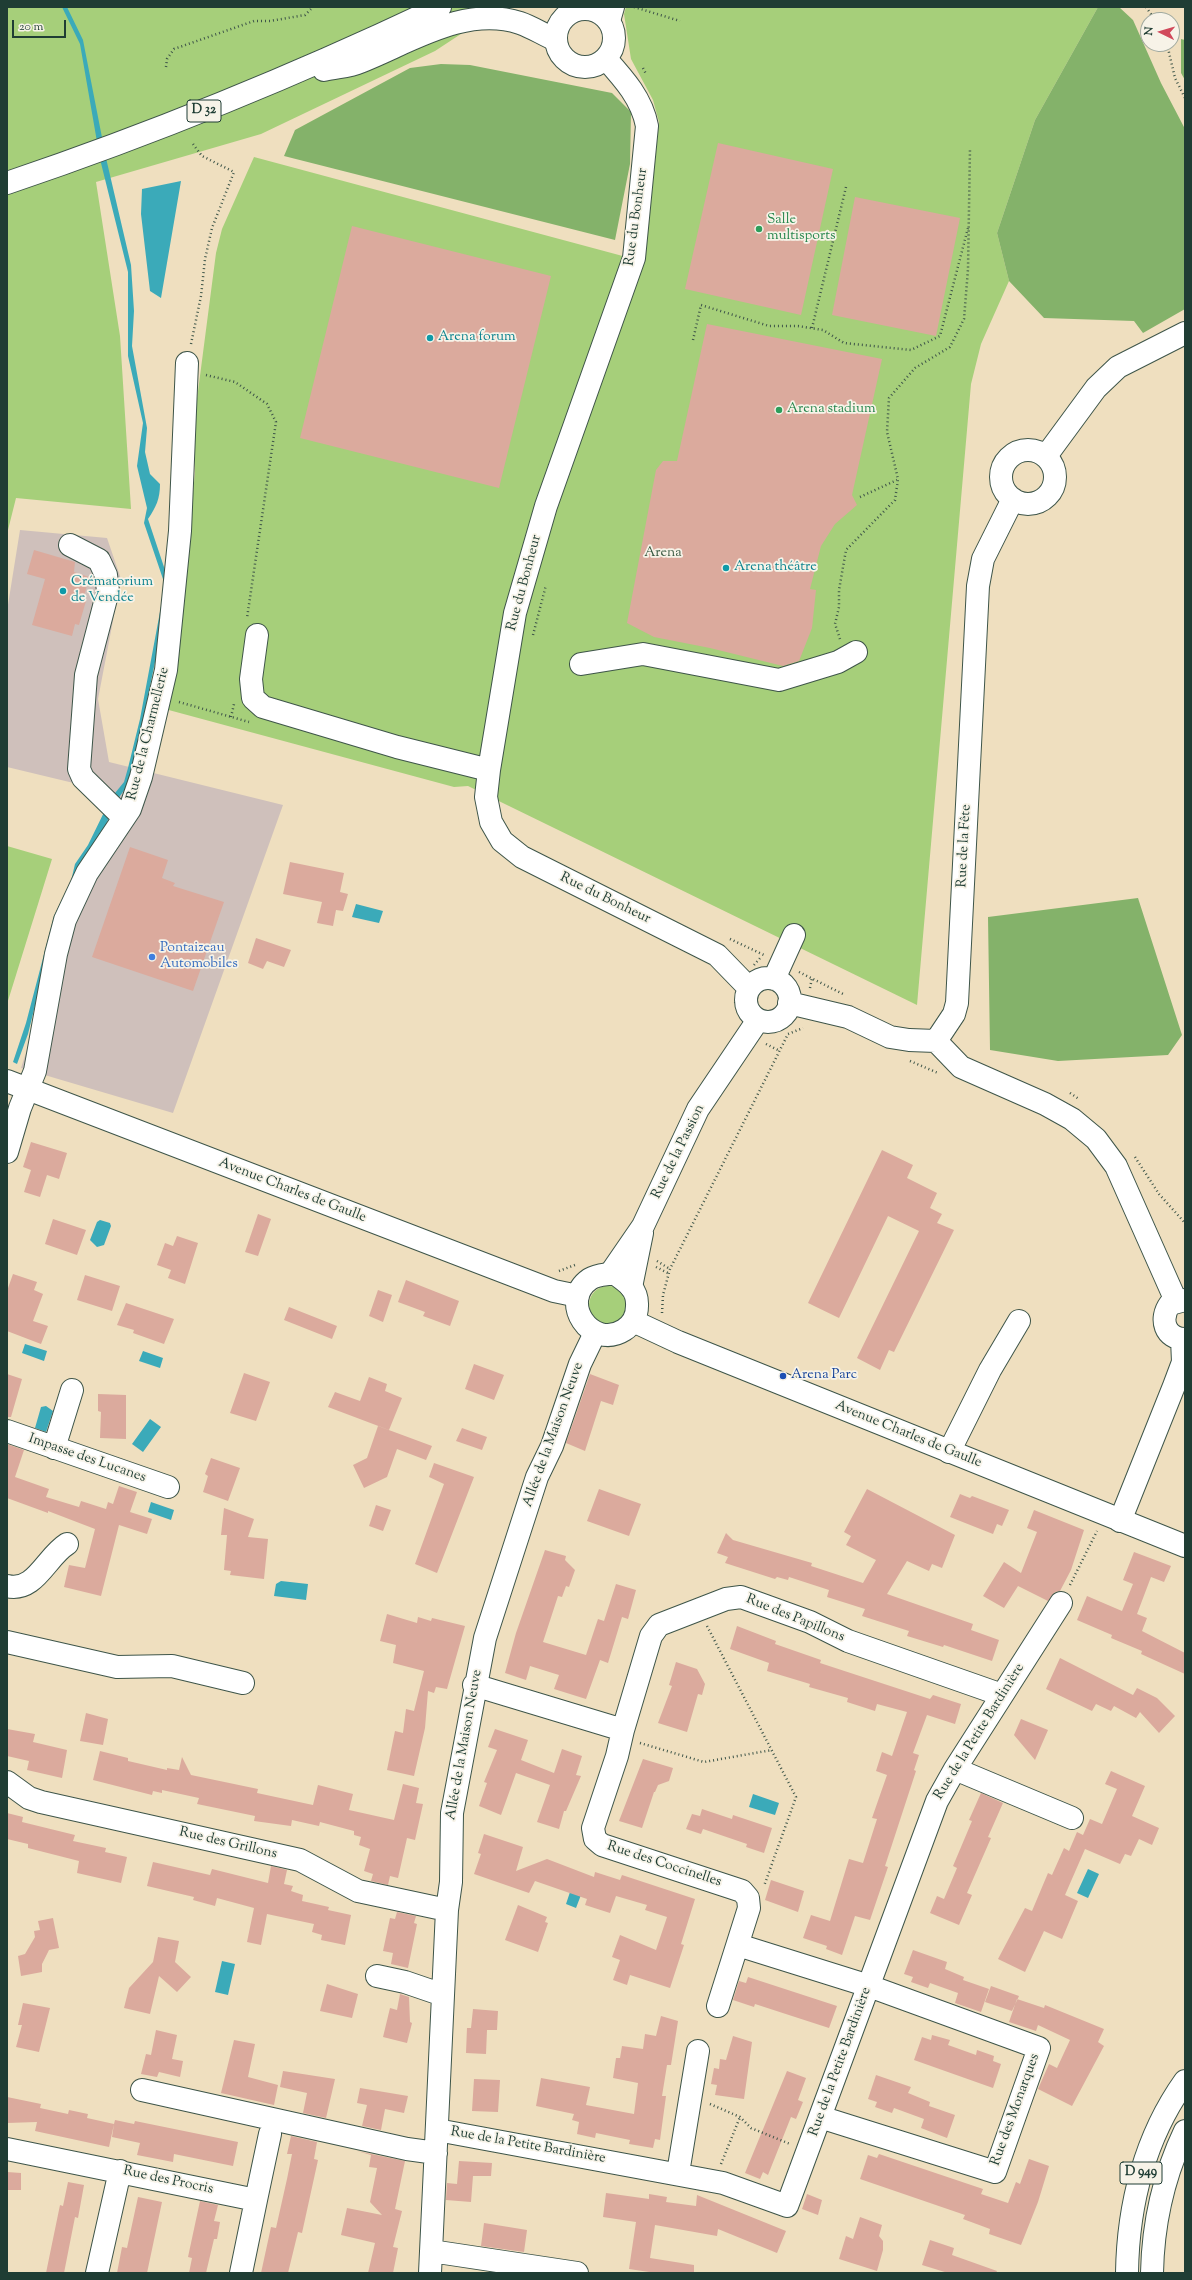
<!DOCTYPE html>
<html>
<head>
<meta charset="utf-8">
<style>
  body { margin:0 }
  #map { position:relative; width:1192px; height:2280px; overflow:hidden; background:#efdfbf; font-family:"Sorts Mill Goudy",serif }
  canvas { display:block }
  .frame { position:absolute; inset:0; border:8px solid #1f3d34; pointer-events:none }
  .north { position:absolute; left:1140px; top:12px; width:40px; height:40px; box-sizing:border-box; background:#f7f3e8; border:1px solid #a1aaa0; border-radius:50%; rotate:275deg; font-size:11px; font-weight:700; line-height:16px; text-align:center; color:#1f3d34 }
  .north::after { content:''; display:block; margin:auto; width:14px; height:18px; background:#d1495b; clip-path:polygon(50% 0,100% 100%,50% 72%,0 100%) }
  .scale { position:absolute; left:12px; top:20px; width:54px; height:18px; box-sizing:border-box; border:2px solid #1f3d34; border-top:0; padding-left:5px; font-size:12px; line-height:14px; white-space:nowrap; color:#1f3d34; -webkit-text-stroke:3px #f7f3e8; paint-order:stroke }
</style>
</head>
<body>
<div id="map">
<canvas width="1192" height="2280"></canvas>
<div class="frame"></div>
<div class="north">N</div>
<div class="scale">20 m</div>
</div>
<script>
const g = document.querySelector('canvas').getContext('2d');
g.lineJoin = 'round';
function fill(path, color) {
  g.fillStyle = color;
  g.fill(path, 'evenodd');
}
function trace(path, color, width, dash) {
  g.strokeStyle = color;
  g.lineWidth = width;
  g.lineCap = dash ? 'butt' : 'round';
  g.setLineDash(dash || []);
  g.stroke(path);
}
function label(font, color, halo, rows, align = 'center') {
  g.font = font + ' "Sorts Mill Goudy",serif';
  g.lineWidth = 3.5;
  g.setLineDash([]);
  g.textBaseline = 'middle';
  g.strokeStyle = halo;
  g.fillStyle = color;
  for (const [text, x, y, turn = 0] of rows) {
    g.save();
    g.translate(x, y);
    g.rotate((+turn || 0) * Math.PI / 180);
    g.textAlign = isNaN(turn) ? turn : align;
    if (halo) g.strokeText(text, 0, 0);
    g.fillText(text, 0, 0);
    g.restore();
  }
}
fill(new Path2D(`
  M20 530 107 538 121 579 98 699 109 762 283 805 173 1113 21 1068 111 792 7 767V611Z`), '#cfc0bb');
fill(new Path2D(`
  M7 7H502L435 51 261 134 96 182 120 336 131 509 16 498 7 534Z
  M626 7H1098L1035 120 997 233 1009 281 981 344 971 384 917 1005 468 786 454 787 165 709 180 624 195 473 194 422 216 253 222 229 254 157 645 262 659 122 653 100 631 59 624 14Z
  M7 846 52 859 7 1004Z
  M589 1305a19 19 0 1 1 38 0a19 19 0 1 1-38 0Z`), '#a6cf7a');
fill(new Path2D(`
  M1098 7H1119L1133 20 1161 83 1185 129V309L1143 333 1134 321 1044 318 1009 281 997 233 1035 120Z
  M1181 39 1185 40V80L1181 73Z
  M441 64 470 65 612 93 631 112 630 164 615 240 284 156 295 130 410 68Z
  M1138 898 1182 1035 1168 1055 1058 1061 990 1050 988 917Z`), '#84b26a');
fill(new Path2D(`
  M62 7H67L83 40 106 158 131 265 134 311 132 346 147 428 145 452 150 474 160 484C160 499 156 507 148 519L168 579 164 619 130 782 115 803 42 977 28 1034 17 1064 13 1062 26 1023 54 916 71 881 75 864 88 845 111 798 124 782 128 768 140 719 165 585 144 523 147 508 137 466 143 423 128 356V272L100 159 80 44Z
  M181 181 161 298 150 291 141 214 142 189Z
  M356 904 383 911 379 923 352 917Z
  M100 1220 110 1223 111 1226 104 1245 97 1247 90 1240 97 1222Z
  M25 1344 47 1351 44 1361 22 1353Z
  M143 1351 163 1358 160 1368 139 1361Z
  M46 1406 53 1411 46 1432 35 1428 41 1407Z
  M150 1419 161 1427 143 1452 132 1444Z
  M151 1502 174 1510 171 1520 148 1512Z
  M281 1581 308 1584 306 1600 274 1596 276 1584Z
  M753 1794 779 1803 775 1815 749 1807Z
  M1088 1869 1099 1874 1088 1898 1077 1893Z
  M573 1883 584 1887 576 1908 566 1904Z
  M222 1961 235 1964 228 1995 215 1992Z`), '#3baab9');
fill(new Path2D(`
  M718 143 833 169 801 315 685 289Z
  M855 197 960 218 936 336 832 315Z
  M352 226 551 276 499 488 300 438Z
  M707 324 882 359 852 495 857 505 835 524 821 546 810 589 816 590 812 628 799 661 783 666 710 648 654 637 627 623 656 470 663 461H677Z
  M34 550 75 562 74 572 89 577 83 601H86L79 625 75 624 72 636 32 625 45 579 27 574Z
  M130 847 168 860 162 878 175 883 173 886 224 902 193 991 92 957Z
  M290 862 344 873 340 892 348 894 343 911 336 910 333 926 317 923 322 902 283 894Z
  M256 938 291 950 284 967 267 961 263 969 248 963Z
  M31 1142 67 1153 59 1179 47 1175 40 1197 24 1192 31 1170 23 1167Z
  M882 1150 913 1165 907 1178 937 1193 930 1208 942 1214 937 1223 954 1230 894 1352 889 1350 880 1370 857 1358 919 1231 888 1216 839 1318 808 1303Z
  M258 1214 271 1219 258 1256 245 1252Z
  M53 1219 86 1230 77 1255 45 1244Z
  M177 1236 198 1243 185 1284 168 1278 171 1270 157 1265 165 1243 173 1246Z
  M13 1274 37 1282 34 1290 43 1294 33 1321 48 1326 41 1344 7 1331V1291Z
  M85 1275 120 1286 112 1311 77 1300Z
  M406 1280 459 1301 450 1326 423 1316 425 1312 398 1302Z
  M378 1290 392 1295 383 1322 369 1316Z
  M126 1303 174 1319 164 1344 133 1333 134 1330 117 1325Z
  M289 1307 337 1326 332 1339 284 1320Z
  M474 1364 504 1375 494 1400 465 1389Z
  M244 1373 270 1382 256 1421 230 1413Z
  M7 1374 22 1379 11 1417H7Z
  M590 1374 619 1385 613 1405 601 1401 585 1451 566 1443Z
  M369 1377 387 1384 385 1391 402 1398 389 1430 328 1407 335 1392 360 1401Z
  M98 1394 126 1395V1439L100 1438 101 1412 98 1411Z
  M378 1426 432 1446 426 1460 397 1449 387 1477 364 1488 353 1465 367 1458Z
  M462 1428 487 1437 482 1450 456 1441Z
  M7 1444 24 1450 15 1477 49 1489 46 1497 79 1507 81 1501 106 1509 108 1502 113 1504 119 1486 137 1492 130 1512 152 1519 147 1534 119 1525 101 1596 64 1587 69 1565 85 1568 95 1529 48 1511V1513L7 1498Z
  M211 1458 240 1468 228 1501 203 1492 208 1476 205 1474Z
  M434 1463 474 1477 437 1573 415 1564 444 1484 429 1477Z
  M599 1489 641 1504 629 1536 587 1521Z
  M867 1489 955 1535 942 1568 932 1564 929 1571 907 1561 887 1594 973 1624 971 1630 999 1640 992 1661 944 1645 943 1647 907 1636 909 1631 862 1616 865 1609 827 1597 829 1590 789 1577 788 1580 777 1577 775 1579 725 1563 728 1557 717 1553 726 1533 733 1540 812 1563 811 1566 863 1583 876 1560 846 1545 851 1536 844 1532Z
  M960 1494 970 1498 972 1496 1009 1510 1002 1526 997 1524 993 1534 950 1517Z
  M376 1505 391 1510 383 1531 369 1526Z
  M224 1508 254 1519 248 1537 268 1539 264 1579 230 1575 231 1571 224 1570 227 1535H221Z
  M1034 1510 1084 1530 1071 1570 1060 1591 1055 1592 1048 1601 1018 1586 1004 1608 983 1596 1004 1562 1021 1573 1037 1532 1027 1528Z
  M545 1550 566 1556 565 1560 575 1570 569 1587 566 1586 562 1597 558 1596 543 1642 586 1655 598 1619 604 1621 616 1584 636 1590 628 1619 622 1617 608 1663 600 1660 586 1699 554 1689 559 1675 530 1666 526 1680 505 1673 516 1633Z
  M1134 1552 1171 1566 1164 1582 1151 1577 1137 1614 1147 1618 1142 1631 1185 1653V1674L1141 1654 1142 1651 1111 1638 1112 1635 1077 1620 1087 1596 1122 1611 1133 1584 1123 1580Z
  M387 1614 417 1623 418 1617 431 1621 432 1618 465 1626 447 1689 436 1687 434 1693 428 1691 425 1728 414 1776 387 1770 395 1731 403 1733 406 1709 414 1711 424 1671 393 1663 396 1645 380 1641Z
  M737 1626 776 1641 775 1644 821 1660 820 1663 930 1699 933 1695 961 1704 955 1724 927 1715 913 1753 919 1755 914 1770 916 1771 885 1866 888 1867 870 1920 855 1916 842 1955 826 1949 827 1946 803 1938 811 1915 830 1921 849 1859 863 1863 877 1819 872 1818 887 1775 876 1771 882 1752 892 1756 907 1712 877 1704 875 1711 847 1702 848 1698 809 1687 810 1684 767 1671 769 1663 730 1649Z
  M1060 1658 1133 1695 1137 1688 1157 1698 1175 1716 1159 1733 1140 1712 1136 1718 1114 1706 1111 1711 1096 1704 1092 1711 1046 1689Z
  M676 1662 697 1669 705 1684 702 1695 698 1694 687 1732 658 1723 672 1686 669 1685Z
  M86 1713 108 1719 103 1745 80 1741Z
  M1021 1719 1048 1730 1035 1760 1014 1735Z
  M7 1729 35 1734 33 1742 67 1750 62 1778 27 1770 29 1761 7 1756Z
  M495 1729 528 1740 521 1760 554 1773 562 1749 582 1756 576 1775 581 1776 566 1811H564L559 1829 537 1822 550 1785 516 1773 501 1815 479 1806 487 1783 484 1782 497 1750 488 1747Z
  M100 1751 128 1758V1761L167 1770V1768L179 1770 182 1757 191 1775 258 1789 257 1793 313 1805 318 1785 353 1794 349 1810 394 1820 403 1784 419 1788 416 1803 423 1804 415 1840 407 1838 398 1878 390 1876 388 1885 371 1881 373 1874 364 1871 370 1849 359 1845 361 1837 354 1835V1831L320 1822 319 1826 292 1820 291 1826 254 1821 255 1816 197 1804 199 1798 162 1790V1793L153 1791 152 1795 93 1780Z
  M643 1759 673 1768 669 1781 658 1785 655 1792H654L642 1828 619 1821Z
  M1111 1771 1145 1786 1132 1816 1159 1828 1152 1845 1139 1839 1131 1856 1125 1854 1120 1864 1085 1849 1065 1895 1078 1901 1062 1939 1044 1931 1025 1972 998 1959 1025 1908 1032 1911 1048 1873 1052 1875 1064 1848 1069 1851 1077 1832 1083 1835 1090 1819 1102 1824 1117 1789 1105 1784Z
  M981 1793 1003 1803 988 1837 991 1838 967 1893 972 1895 959 1925 930 1913 937 1896 944 1899 957 1868 953 1866 972 1821 969 1820Z
  M702 1809 732 1819 733 1815 772 1828 764 1853 746 1847 747 1844 703 1829 701 1834 686 1829 692 1814 700 1816Z
  M7 1813 23 1817 22 1822 75 1835 73 1841 106 1848 105 1852 127 1857 121 1883 77 1873 79 1861 28 1848V1844L7 1839Z
  M484 1834 523 1847 516 1871 547 1859 594 1877 595 1872 620 1880 622 1875 695 1899 681 1944 684 1945 670 1988 630 1975 627 1985 613 1980 620 1960 612 1957 620 1935 656 1950 667 1917 645 1910 647 1905 616 1896 610 1913 585 1905 587 1899 535 1881 529 1893 474 1874 481 1854 478 1853Z
  M153 1862 210 1875 212 1869 268 1883 271 1866 287 1870 284 1884 293 1886 291 1891 303 1895 302 1901 329 1907 328 1910 351 1915 345 1945 321 1940 322 1935 312 1932 314 1924 267 1914 261 1945 247 1942 254 1908 217 1898 215 1906 193 1900 194 1897 147 1886Z
  M771 1880 804 1891 798 1912 765 1900Z
  M518 1905 547 1917 545 1922 548 1923 538 1952 505 1940Z
  M397 1912 416 1916 414 1923 417 1924 408 1968 391 1964 393 1953 383 1951 390 1918 395 1919Z
  M53 1918 59 1948 49 1950 42 1964V1972L21 1976 18 1956 25 1954 35 1937 34 1931 40 1930 38 1921Z
  M158 1937 179 1941 175 1962 191 1977 177 1992 159 1976 150 2014 124 2008 129 1988 153 1962Z
  M913 1950 947 1962 945 1969 964 1977 963 1980 989 1989 981 2012 955 2003 958 1993 930 1983 928 1988 911 1982 913 1977 904 1974Z
  M748 1977 837 2006 829 2028 755 2004 754 2007 733 2000 739 1981 746 1983Z
  M327 1984 358 1994 352 2018 320 2011Z
  M991 1986 1019 1996 1012 2011 985 2002Z
  M400 1994 409 1997 410 2022 412 2023 407 2043 383 2037 390 2008 397 2010Z
  M1017 1999 1044 2008 1045 2005 1104 2029 1098 2042 1104 2046 1072 2106 1038 2089 1049 2064 1057 2068 1070 2040 1038 2025 1036 2031 1009 2022Z
  M23 2003 50 2008 39 2052 16 2047 22 2025H18Z
  M473 2009 498 2011 497 2030H487L486 2054 466 2053 467 2028H471Z
  M661 2016 678 2021 671 2065H667L662 2096H666L660 2140 655 2139 653 2148 629 2144 630 2140 596 2133 595 2138 577 2134 579 2122 572 2120 574 2114 536 2106 541 2078 590 2087 586 2105 634 2114 638 2083 613 2078 616 2058H620L622 2046 643 2049 645 2034 656 2036Z
  M156 2030 177 2035 172 2059 183 2061 180 2077 159 2072 157 2077 141 2074 146 2054 151 2055Z
  M932 2035 950 2040 948 2045 976 2055 977 2050 994 2056 993 2061 1001 2064 993 2088 914 2060 922 2037 931 2040Z
  M733 2036 752 2042 744 2099 715 2095 717 2085 711 2084 714 2068 719 2069 720 2059 726 2060Z
  M234 2040 255 2044 248 2077 278 2085 274 2105 221 2093Z
  M283 2071 335 2079 326 2118 303 2113 307 2093 280 2087Z
  M787 2071 806 2078 798 2100 803 2102 796 2119 791 2117 768 2175 763 2172 760 2179 745 2173Z
  M876 2075 911 2087 908 2093 930 2102 929 2106 955 2115 947 2138 921 2128 924 2119 894 2108 892 2113 875 2107 877 2102 868 2099Z
  M474 2079 500 2080 498 2112 472 2111Z
  M360 2088 408 2096 404 2113 385 2109 381 2130 362 2126 367 2105 357 2103Z
  M7 2097 41 2104 40 2108 68 2114 69 2110 88 2114 87 2118 114 2124 115 2120 134 2124 135 2121 238 2142 233 2166 174 2154 173 2162 137 2155 140 2143 112 2137 114 2124 109 2147 35 2131 37 2122 7 2123Z
  M291 2136 317 2142 314 2159 318 2160 302 2233 298 2232 288 2273H261L271 2227 276 2228 287 2179 292 2154H287Z
  M357 2151 405 2161 395 2209 402 2211 393 2247 398 2248 393 2273H368L375 2243 341 2235 347 2208 382 2215 370 2202 377 2168 369 2167 371 2155Z
  M879 2154 983 2189 981 2194 1008 2203 1016 2182 1020 2184 1029 2159 1049 2166 1038 2202 1021 2245 989 2234 990 2229 963 2219 965 2215 860 2179 868 2155 877 2158Z
  M459 2161 492 2163 491 2176H473L471 2202 446 2200 447 2183 457 2184Z
  M7 2172 21 2173V2190H7Z
  M68 2182 84 2185 78 2218 75 2217 64 2273H46L60 2205 63 2206Z
  M606 2193 649 2199V2194L667 2197 666 2202 696 2206 697 2195 786 2231 777 2253 718 2229 717 2236 655 2225 650 2258 694 2265V2273H656L629 2269 636 2222 603 2217Z
  M807 2194 822 2200 818 2215 802 2209Z
  M138 2197 162 2202 147 2273H117L122 2247 127 2248Z
  M200 2201 218 2205 214 2221 220 2222 217 2239H214L206 2273H189L192 2258 188 2257Z
  M860 2217 882 2225 879 2236 883 2241V2250L877 2271 839 2259 846 2236 853 2239Z
  M484 2223 527 2230 524 2252 481 2246Z
  M930 2240 954 2248 952 2255 997 2271 996 2273H948L922 2265Z`), '#dbaa9d');
const minor = new Path2D(`
  M556 38a29 29 0 1 1 58 0a29 29 0 1 1-58 0Z
  M606 59C624 79 642 99 647 126L634 258 546 506 515 613 489 770 486 797 491 822 502 841 522 857 717 955 749 988
  M1001 477a27 27 0 1 1 54 0a27 27 0 1 1-54 0Z
  M1046 456 1096 388 1118 367 1185 333
  M70 545 99 560 106 575 108 591 86 675 79 769 83 778 124 818
  M257 635 251 679 253 698 263 707 397 747 489 770
  M581 664 643 654 779 680 838 662 856 652
  M746 1000a22 22 0 1 1 44 0a22 22 0 1 1-44 0Z
  M774 979 794 935
  M789 1003 848 1017 890 1037 909 1040 936 1041
  M936 1041 954 1014 957 1003 978 586 983 559 1013 499
  M936 1041 961 1067 1045 1104 1072 1119 1096 1139 1116 1166 1176 1301
  M7 1152 20 1108 35 1071 56 954 65 920 87 873 130 809 141 777 166 670 180 531 187 363
  M610 1274 643 1226 698 1109 758 1020
  M631 1287 642 1233
  M1185 1300 1170 1304C1159 1319 1165 1339 1185 1339
  M7 1431 168 1487
  M54 1448 72 1390
  M949 1452 990 1370 1019 1321
  M1120 1521 1174 1386 1183 1362 1182 1339
  M7 1586C35 1593 46 1557 67 1544
  M7 1642 117 1667 172 1666 243 1683
  M474 1685 623 1730 651 1636 659 1625 726 1599 741 1597 810 1622 848 1641 1002 1695
  M623 1730 617 1756 593 1828 595 1839 602 1845 742 1891 748 1898 749 1908 718 2006
  M955 1769 1072 1818
  M7 1782 29 1798 41 1802 300 1860 358 1891 447 1910
  M738 1945 869 1986 1039 2048 995 2172 820 2117
  M377 1976 405 1982 443 1995
  M142 2090 407 2149 436 2153
  M437 2130 723 2183 787 2206 937 1801 955 1769 1061 1603
  M7 2149 256 2200 241 2273
  M678 2173 698 2051
  M256 2200 270 2134
  M431 2251 577 2273
  M97 2273 120 2171
  M430 2273 447 1910 451 1882 452 1813 485 1638 537 1477 552 1446 580 1364 595 1333`);
const major = new Path2D(`
  M609 21 613 7
  M324 70C335 67 349 67 360 62 409 43 464 5 520 23 532 27 544 35 556 40
  M7 183C155 133 299 74 440 7
  M7 1081 554 1291 578 1296
  M614 1273C627 1282 638 1289 637 1306 637 1316 632 1325 624 1330 591 1351 558 1301 590 1279 598 1274 606 1275 614 1273Z
  M633 1321 678 1342 1185 1546
  M1127 2273C1128 2205 1145 2137 1185 2081
  M1152 2273C1153 2223 1163 2177 1185 2131`);
trace(minor, '#3e5549', 24);
trace(major, '#3e5549', 24);
trace(new Path2D(`
  M634 7 680 21
  M1146 7 1155 20
  M1167 44 1175 78 1185 98
  M166 67 167 59 174 49 254 21H270L305 15 313 7
  M643 68 646 74
  M812 328 846 187
  M693 340 701 305 769 326H798L823 330 844 343 911 350 940 336 968 228
  M191 344 201 296 205 259 212 228 234 172 202 156 193 144
  M206 375 235 382 267 404 276 422 247 618
  M860 497 897 480
  M533 635 546 585
  M840 639 835 624 839 607V590L846 550 895 500 898 479 887 432 889 398 915 368 950 347 964 319 968 269 970 148
  M179 702 249 722
  M231 717 234 704
  M730 939 764 955
  M754 965 761 957
  M799 972 845 995
  M810 988 812 978
  M735 1002 739 1013
  M766 1044 780 1051
  M910 1061 938 1073
  M1070 1093 1079 1099
  M1135 1157 1159 1194 1185 1223
  M657 1261 670 1269
  M656 1267 668 1273
  M559 1271 575 1265
  M662 1313 663 1295 670 1269 788 1034 803 1028
  M1070 1585 1097 1531
  M707 1626 796 1797 764 1886
  M640 1743 704 1762 772 1750
  M710 2104 740 2117 751 2128 790 2144
  M721 2164 740 2117`), '#3e5549', 2.5, [1, 3]);
trace(minor, '#fff', 22);
trace(major, '#fff', 22);
for (const [x, y, r, color] of [
  [759,229,4,"#2e9e5b"],
  [430,338,4,"#0f9aa8"],
  [779,410,4,"#2e9e5b"],
  [726,568,4,"#0f9aa8"],
  [63,591,4,"#0f9aa8"],
  [152,957,4,"#3f7fe0"],
  [783,1376,4,"#1a4fb4"]
]) {
  const dot = new Path2D();
  dot.arc(x, y, r, 0, 2 * Math.PI);
  g.fillStyle = color;
  g.fill(dot);
  trace(dot, '#f7f3e8', 1.5);
}
for (const [x, y, w] of [
  [204,111,34],
  [1141,2173,42]
]) {
  const box = new Path2D();
  box.roundRect(x - w / 2, y - 11, w, 22, 3);
  g.fillStyle = '#f7f3e8';
  g.fill(box);
  trace(box, '#1f3d34', 1);
}
label('bold 13px', '#1f3d34', null, [
  ["D 32",204,111],
  ["D 949",1141,2173]
]);
label('14px', '#1f3d34', '#f7f3e8', [
  ["Rue du Bonheur",637,217,-82],
  ["Rue du Bonheur",525,583,-75],
  ["Rue de la Charmellerie",149,734,-76],
  ["Rue de la Fête",965,846,-87],
  ["Rue du Bonheur",605,899,26],
  ["Rue de la Passion",679,1152,-64],
  ["Avenue Charles de Gaulle",292,1191,21],
  ["Allée de la Maison Neuve",554,1435,-70],
  ["Avenue Charles de Gaulle",908,1435,22],
  ["Impasse des Lucanes",87,1459,19],
  ["Rue des Papillons",795,1619,22],
  ["Rue de la Petite Bardinière",980,1732,-58],
  ["Allée de la Maison Neuve",465,1745,-80],
  ["Rue des Grillons",228,1844,13],
  ["Rue des Coccinelles",664,1865,18],
  ["Rue de la Petite Bardinière",841,2062,-70],
  ["Rue des Monarques",1016,2110,-70],
  ["Rue de la Petite Bardinière",528,2146,10],
  ["Rue des Procris",168,2181,12]
]);
label('14px', '#27864d', '#f7f3e8', [
  ["Salle",767,221],
  ["multisports",767,237],
  ["Arena stadium",787,410]
], 'left');
label('14px', '#0d838f', '#f7f3e8', [
  ["Arena forum",438,338],
  ["Arena théâtre",734,568],
  ["Crématorium",71,583],
  ["de Vendée",71,599]
], 'left');
label('14px', '#3a5a42', '#f7f3e8', [
  ["Arena",663,554]
]);
label('14px', '#366cbe', '#f7f3e8', [
  ["Pontaizeau",160,949],
  ["Automobiles",160,965]
], 'left');
label('14px', '#164399', '#f7f3e8', [
  ["Arena Parc",791,1376]
], 'left');
</script>
</body>
</html>
